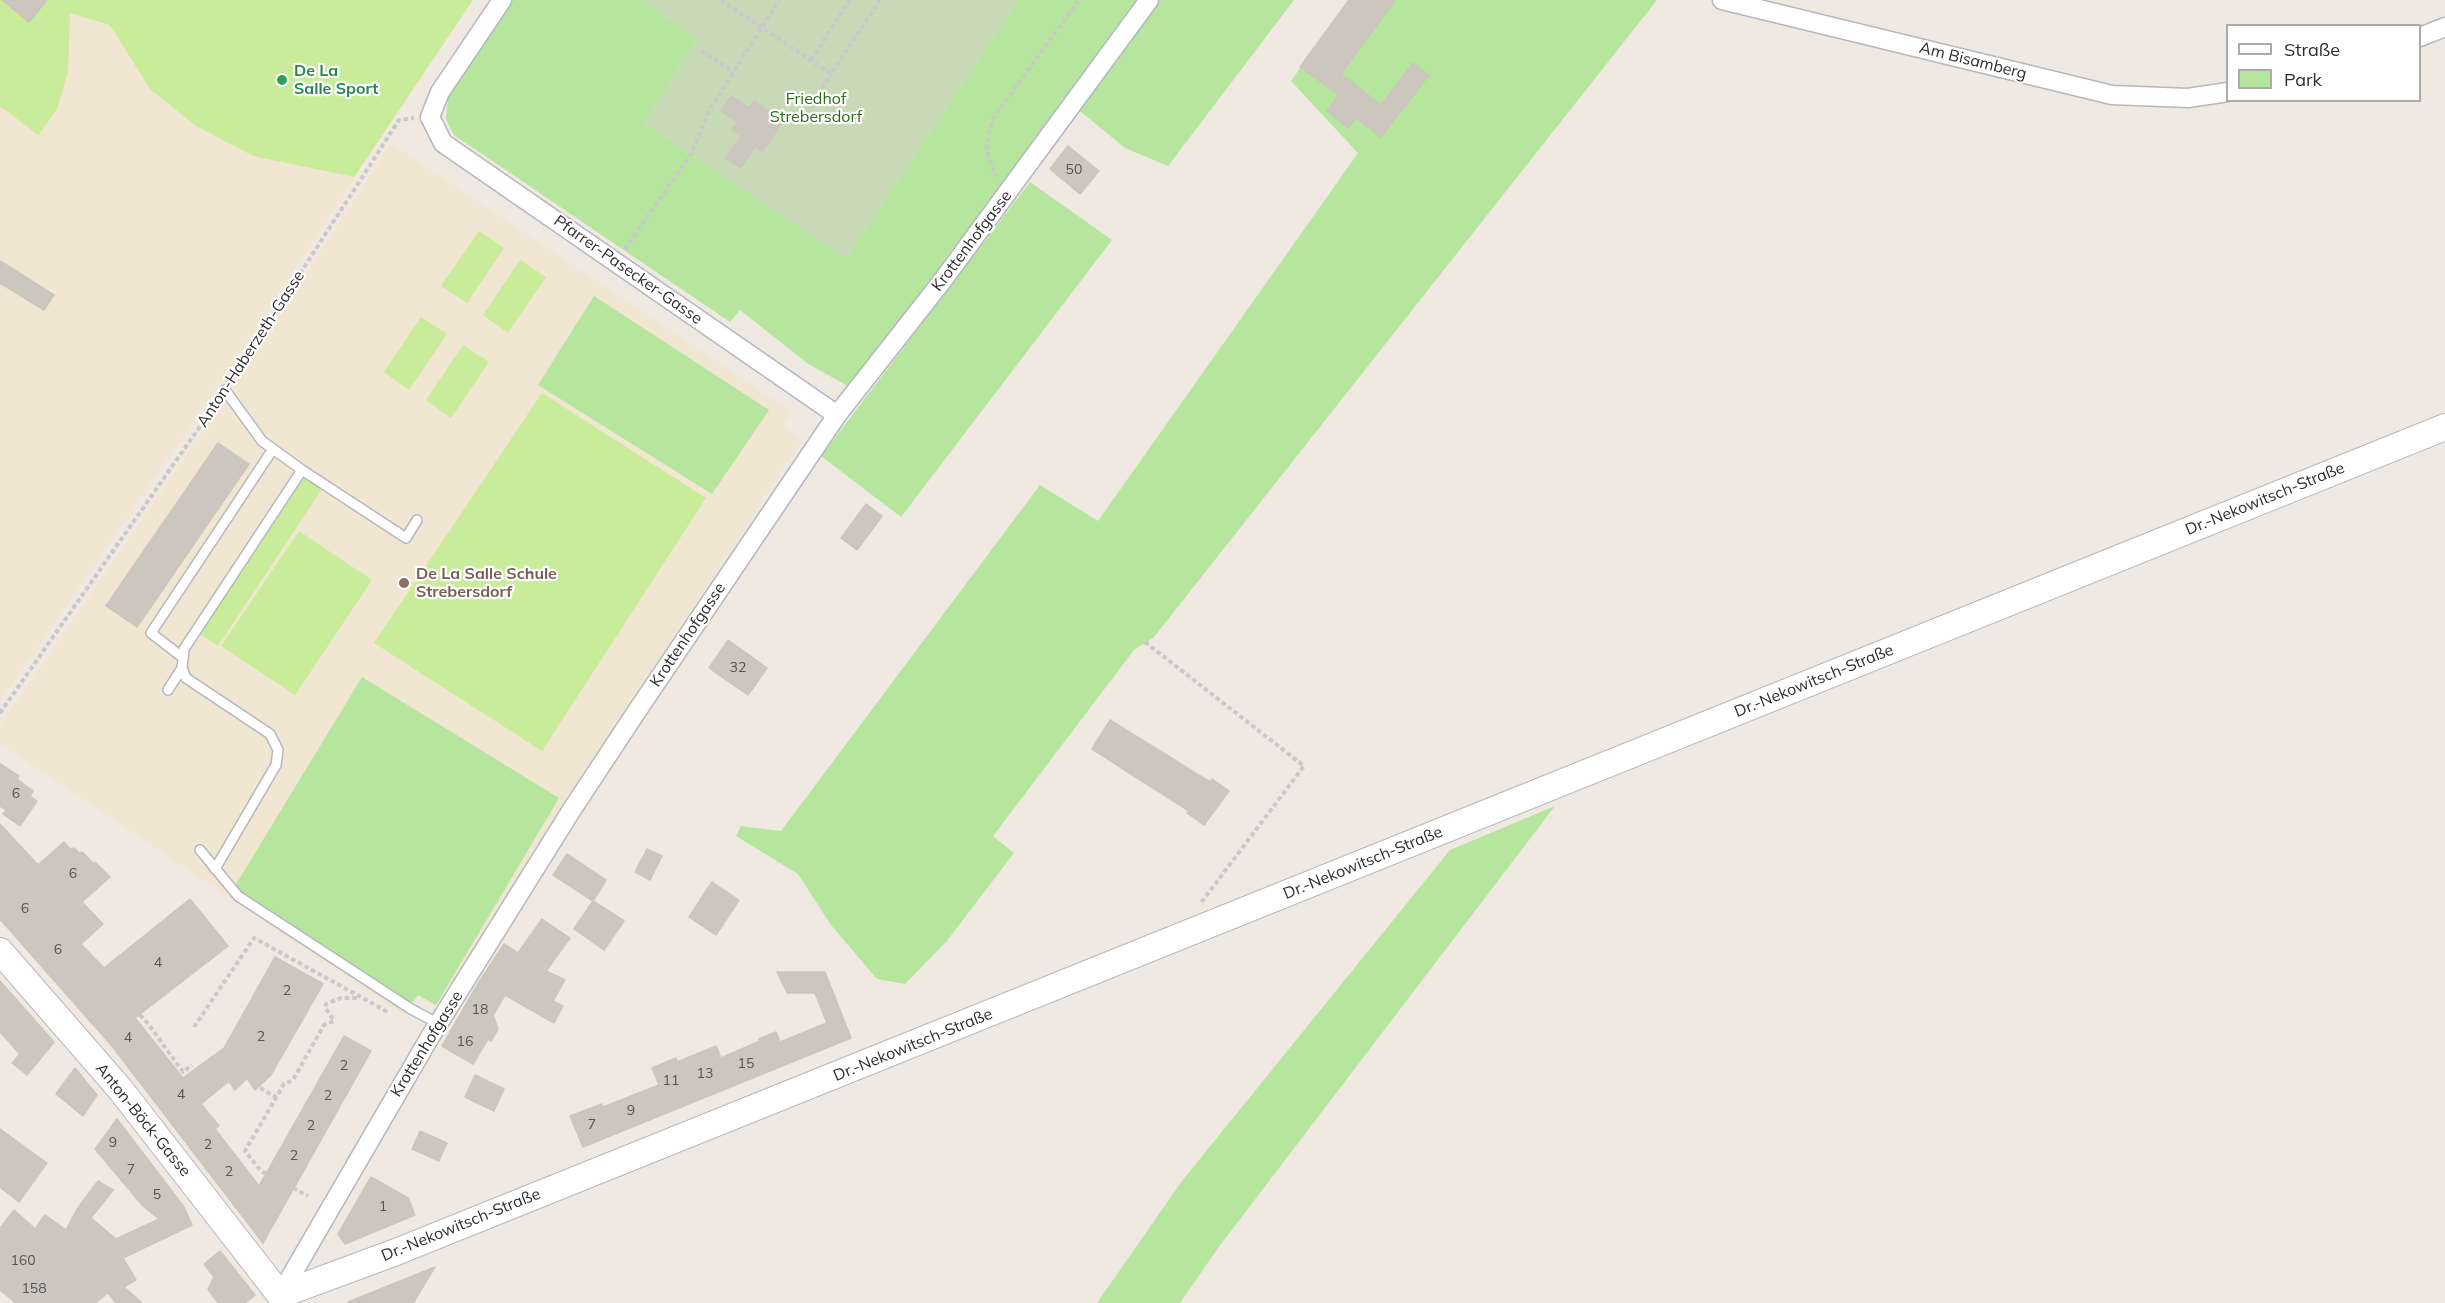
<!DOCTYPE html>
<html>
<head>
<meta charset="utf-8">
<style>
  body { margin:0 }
  #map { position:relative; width:2445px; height:1303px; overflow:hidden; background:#efe9e1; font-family:Mulish,sans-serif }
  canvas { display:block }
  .legend { position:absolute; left:2226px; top:24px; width:195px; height:78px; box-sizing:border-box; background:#fff; border:2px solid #ababab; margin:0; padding:8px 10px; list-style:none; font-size:18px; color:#2e2e2e }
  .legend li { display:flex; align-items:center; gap:12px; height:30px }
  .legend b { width:30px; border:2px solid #ababab }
</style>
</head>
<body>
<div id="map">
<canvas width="2445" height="1303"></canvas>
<ul class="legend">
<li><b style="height:8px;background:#fff"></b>Straße</li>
<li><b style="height:16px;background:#b6e59e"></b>Park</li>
</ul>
</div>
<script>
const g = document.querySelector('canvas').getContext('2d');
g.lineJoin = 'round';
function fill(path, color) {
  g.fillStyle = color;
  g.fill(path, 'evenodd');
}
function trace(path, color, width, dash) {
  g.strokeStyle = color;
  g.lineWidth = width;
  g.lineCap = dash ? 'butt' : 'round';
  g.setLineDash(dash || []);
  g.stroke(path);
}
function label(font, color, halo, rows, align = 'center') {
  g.font = font + ' Mulish,sans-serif';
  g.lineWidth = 4.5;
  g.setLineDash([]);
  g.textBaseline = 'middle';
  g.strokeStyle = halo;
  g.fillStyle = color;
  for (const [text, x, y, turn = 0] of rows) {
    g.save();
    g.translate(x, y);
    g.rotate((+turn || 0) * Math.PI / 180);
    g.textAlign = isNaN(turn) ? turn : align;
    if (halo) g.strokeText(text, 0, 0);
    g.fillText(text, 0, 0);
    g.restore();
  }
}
fill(new Path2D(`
  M0 0H472L225 375 0 702Z
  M391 143 793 413 782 424 801 441 436 1007 418 998 406 1017 0 743V726L237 382Z`), '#f0e6d1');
fill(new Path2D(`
  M512 0H643L698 39 644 123 846 258 1018 0H1136L853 389 807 363 740 310 730 322 454 135 446 119 448 96Z
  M1158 0H1294L1168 166 1125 148 1080 111Z
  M1349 0H1657L1154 637 1134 650 993 836 1014 853 946 942 905 984 877 979 831 925 798 874 736 836 741 826 781 831 1040 485 1098 521 1358 153 1291 81Z
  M1030 182 1112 240 901 517 821 456Z
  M594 296 769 410 712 494 538 385Z
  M362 677 559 798 436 1005 418 995 411 1004 243 893 235 886Z
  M1555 806 1218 1248 1180 1303H1097L1182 1181 1450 850Z`), '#b6e59e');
fill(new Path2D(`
  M643 0H1018L846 258 644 123 698 39Z`), '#c8d9b8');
fill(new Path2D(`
  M0 0H473L354 177 253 156 196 126 150 89 110 25 70 13 68 72 57 109 38 135 0 106Z
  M479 231 504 248 467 303 441 286Z
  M520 260 546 277 508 333 483 315Z
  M421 317 447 334 409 390 384 372Z
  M463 345 489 362 451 418 426 400Z
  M542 393 706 498 542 751 374 643Z
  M301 475 322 489 218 646 196 632Z
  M299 531 372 580 295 695 221 646Z`), '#c9ec9a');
const building = new Path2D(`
  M2 0H47L29 22Z
  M1349 0H1395L1341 74 1381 105 1413 63 1429 75 1381 137 1356 118 1348 128 1327 111 1339 95 1300 67Z
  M731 96 749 108 754 101 783 121 763 151 755 146 741 168 726 158 741 136 732 130 738 122 721 111Z
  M1068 146 1099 171 1080 194 1050 169Z
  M0 261 54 295 44 310 0 283Z
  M218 443 249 464 137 627 106 606Z
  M866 504 882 516 857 550 841 538Z
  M728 640 767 668 748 695 709 668Z
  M1110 720 1210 782 1212 779 1229 791 1204 825 1187 813 1189 811 1092 749Z
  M0 764 19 776 17 779 33 791 30 796 37 801 20 826 3 814 6 810 0 806Z
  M0 824 38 865 64 842 70 849 74 848 79 853 82 852 92 862 96 863 110 877 82 902 103 924 81 944 104 968 190 899 228 946 135 1018 183 1078 224 1048 275 957 323 984 271 1075 255 1090 247 1078 235 1090 229 1081 201 1104 219 1126 215 1129 259 1186 344 1036 371 1051 263 1243 112 1046 0 919Z
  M647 849 662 856 650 880 635 872Z
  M567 854 606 880 593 901 553 875Z
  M712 882 739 900 716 935 689 917Z
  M593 901 624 921 604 950 574 929Z
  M542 919 570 938 546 971 565 980 553 1001 563 1006 554 1023 505 995 493 1015 498 1029 491 1041 488 1039 473 1064 442 1046 477 985 504 944 518 953Z
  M777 972H825L851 1038 583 1147 570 1116 602 1104 603 1107 659 1085 652 1068 676 1058 677 1062 716 1046 721 1058 760 1041 759 1039 776 1032 780 1042 827 1023 815 993H787Z
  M0 981 54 1042 27 1075 12 1063 20 1054 0 1032Z
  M75 1068 97 1095 83 1116 56 1094Z
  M475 1075 504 1089 494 1111 465 1097Z
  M117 1119 184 1207 192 1225 123 1258 136 1280 124 1287 142 1303H116L108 1293 95 1303H16L0 1290V1228L14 1210 35 1229 45 1215 66 1230 77 1209 98 1181 113 1190 91 1218 116 1239 159 1219 143 1206 95 1149Z
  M0 1129 47 1163 19 1202 0 1187Z
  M420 1131 447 1143 439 1161 412 1149Z
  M371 1177 408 1198 415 1215 345 1244 338 1234Z
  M220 1251 255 1295 245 1303H218L208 1289 214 1277 204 1264Z
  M435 1267 413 1303H348V1302Z`);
fill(building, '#cbc7bf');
trace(building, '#cbc5ba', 1.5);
const service = new Path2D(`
  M302 470 406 538 417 520
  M182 657 151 633 273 449
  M168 690 182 668
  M200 850 238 896 411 1009 439 1024
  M215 869 276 765 278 750 270 734 186 678 182 668 184 649 302 470 262 441 225 390`);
const minor = new Path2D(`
  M502 0 440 92 430 117 443 143 837 415
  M1722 0 2112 95 2188 98 2228 92
  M2420 37 2445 27
  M280 1295 430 1037 571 811 637 711 837 415 943 280 1149 0`);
const secondary = new Path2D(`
  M0 951 120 1089 280 1295
  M280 1295 396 1252 2445 427`);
trace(service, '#b4b7c1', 12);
trace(minor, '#b4b7c1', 21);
trace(secondary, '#b4b7c1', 28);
trace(new Path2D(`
  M721 0 831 74 880 0
  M701 51 734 72
  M811 60 850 0
  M806 114 831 74
  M998 177C984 158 985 139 994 117L1079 0
  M625 249 691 154 709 111 779 0
  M231 381 399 120 414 118
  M1145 642 1304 766 1200 904
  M0 713 217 402
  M125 998 149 1025 183 1072 192 1065
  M194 1027 254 938 388 1012
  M260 1088 276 1097
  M266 1174 261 1171 245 1151 284 1084 293 1080 324 1025 334 1021 325 1007 326 1004 341 998H358
  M293 1188 308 1196`), '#c9c9c9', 4, [4.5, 3]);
trace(service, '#fff', 9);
trace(minor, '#fff', 18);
trace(secondary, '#fff', 26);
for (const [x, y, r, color] of [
  [282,80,6,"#2e9e5b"],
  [404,583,6,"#8d6e63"]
]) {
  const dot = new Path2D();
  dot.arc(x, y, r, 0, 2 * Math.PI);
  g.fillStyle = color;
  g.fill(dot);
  trace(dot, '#fff', 2);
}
label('14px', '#555452', null, [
  ["50",1074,170],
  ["32",738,668],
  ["6",16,794],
  ["6",73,874],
  ["6",25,909],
  ["6",58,950],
  ["4",158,963],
  ["2",287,991],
  ["18",480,1010],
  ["2",261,1037],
  ["4",128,1038],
  ["16",465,1042],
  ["15",746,1064],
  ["2",344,1066],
  ["13",705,1074],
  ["11",671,1081],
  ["4",181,1095],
  ["2",328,1096],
  ["9",631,1111],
  ["7",592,1125],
  ["2",311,1126],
  ["9",113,1143],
  ["2",208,1145],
  ["2",294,1156],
  ["7",131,1170],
  ["2",229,1172],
  ["5",157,1195],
  ["1",383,1207],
  ["160",23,1261],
  ["158",34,1289]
]);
label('16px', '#2e2e2e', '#fff', [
  ["Am Bisamberg",1973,61,14],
  ["Krottenhofgasse",972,241,-53],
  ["Pfarrer-Pasecker-Gasse",628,270,35],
  ["Anton-Haberzeth-Gasse",251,349,-57],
  ["Dr.-Nekowitsch-Straße",2265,499,-22],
  ["Krottenhofgasse",688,635,-56],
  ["Dr.-Nekowitsch-Straße",1814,681,-22],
  ["Dr.-Nekowitsch-Straße",1363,863,-22],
  ["Krottenhofgasse",427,1044,-58],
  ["Dr.-Nekowitsch-Straße",913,1045,-22],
  ["Anton-Böck-Gasse",143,1120,51],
  ["Dr.-Nekowitsch-Straße",461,1225,-22]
]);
label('bold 16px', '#27864d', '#fff', [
  ["De La",294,71],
  ["Salle Sport",294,89]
], 'left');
label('16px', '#2c6e1b', '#fff', [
  ["Friedhof",816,99],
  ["Strebersdorf",816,117]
]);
label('bold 16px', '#785e54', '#fff', [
  ["De La Salle Schule",416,574],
  ["Strebersdorf",416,592]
], 'left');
</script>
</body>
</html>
